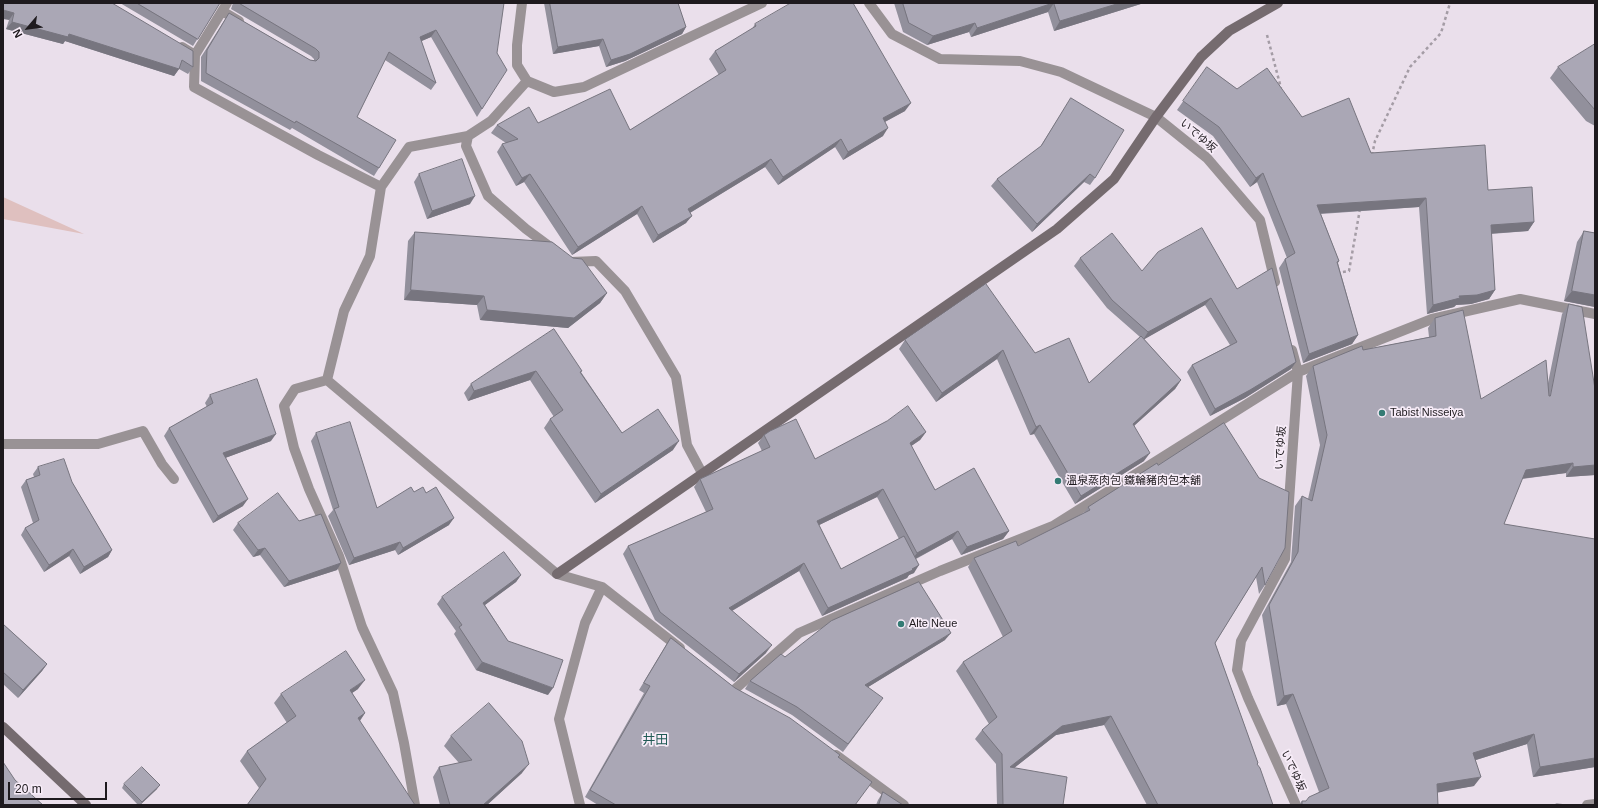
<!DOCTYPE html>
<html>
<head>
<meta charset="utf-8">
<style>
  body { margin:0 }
  #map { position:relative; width:1598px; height:808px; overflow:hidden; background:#eadfeb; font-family:Helvetica,sans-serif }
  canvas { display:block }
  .frame { position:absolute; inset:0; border:4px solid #1e1a1e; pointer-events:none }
  .north { position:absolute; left:8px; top:8px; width:40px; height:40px; -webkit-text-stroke:3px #f7ecf8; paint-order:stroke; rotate:242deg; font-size:11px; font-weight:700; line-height:16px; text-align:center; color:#1e1a1e }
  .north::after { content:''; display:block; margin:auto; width:14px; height:18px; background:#1e1a1e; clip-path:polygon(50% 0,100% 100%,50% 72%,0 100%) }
  .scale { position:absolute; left:8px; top:782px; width:99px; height:18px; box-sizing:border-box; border:2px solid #1e1a1e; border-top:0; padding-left:5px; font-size:12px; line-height:14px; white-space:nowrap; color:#1e1a1e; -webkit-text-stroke:3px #f7ecf8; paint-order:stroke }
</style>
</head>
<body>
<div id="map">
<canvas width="1598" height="808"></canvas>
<div class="frame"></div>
<div class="north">N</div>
<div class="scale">20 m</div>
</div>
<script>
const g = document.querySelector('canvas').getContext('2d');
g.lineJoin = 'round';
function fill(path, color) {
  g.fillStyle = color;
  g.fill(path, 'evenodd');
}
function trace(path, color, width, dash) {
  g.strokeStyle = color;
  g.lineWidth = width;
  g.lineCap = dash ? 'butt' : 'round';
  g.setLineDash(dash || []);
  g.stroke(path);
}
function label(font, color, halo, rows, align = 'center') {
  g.font = font + ' Helvetica,"Noto Sans JP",sans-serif';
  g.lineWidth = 3.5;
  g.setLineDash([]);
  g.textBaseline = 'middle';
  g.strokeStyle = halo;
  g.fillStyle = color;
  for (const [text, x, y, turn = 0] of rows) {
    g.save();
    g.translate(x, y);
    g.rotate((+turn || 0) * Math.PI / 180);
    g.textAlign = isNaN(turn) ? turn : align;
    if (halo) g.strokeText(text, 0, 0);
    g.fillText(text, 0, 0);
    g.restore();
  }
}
fill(new Path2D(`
  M3 197 84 234 3 219Z`), '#dfc0bf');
trace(new Path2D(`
  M1267 35 1281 88
  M1372 155 1375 141 1410 67 1441 33 1450 3
  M1337 273 1349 271 1360 209`), '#a49ca5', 2.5, [3, 3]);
trace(new Path2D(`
  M522 3 517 45V65L527 81 554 92 584 87 762 3
  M869 3 892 34 940 59 1020 61 1061 72 1156 117 1207 158 1260 220 1275 282
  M222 11 239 21
  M182 47 195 55 194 87 318 155 381 187
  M195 55 227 3
  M527 81 491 121 468 136 409 147 381 187 370 256 344 311 327 380 557 574 602 587 680 648
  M468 136 466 146 488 196 526 229 553 249
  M571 262 596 261 625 291 676 377 687 445 702 473
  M1292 350 1298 372 1285 559 1241 641 1237 670 1248 698 1296 805
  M327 380 295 389 284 406 294 448 309 489 339 556 362 627 393 693 404 743 415 805
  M3 444H98L143 431 162 464 174 479
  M734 690 799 633 940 571 1053 526 1298 372 1432 319 1520 299 1595 314
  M836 755 904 805
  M580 805 559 719 585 623 602 587
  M1587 805 1595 804`), '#999295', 10);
trace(new Path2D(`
  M557 574 1057 229 1114 179 1156 117 1201 57 1229 31 1278 3
  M3 727 86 805`), '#756b6f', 10);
fill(new Path2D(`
  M3 3H112L193 67 188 74 179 69 174 76 65 41 63 44 6 29 9 20Z
  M120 3H220L193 46Z
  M233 3H504L482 109 477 117 431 37 421 41 436 83 431 90 385 60 357 117 379 168 374 176 292 128 290 130 201 81V57L229 13 310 60H314V59L311 56 231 9Z
  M544 3H680L678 4 686 27 682 34 625 61 606 67 599 46 553 54Z
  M894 3H1144L1054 31 1048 12 971 37 969 32 927 45 903 32Z
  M755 24 905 111 885 122 883 136 843 160 835 147 778 185 765 167 690 213 686 223 653 243 637 214 572 255 524 182 516 186 497 152 502 144 506 143 491 133 497 125 538 123 630 130 719 75 709 59 715 51 752 29Z
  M1595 44V126L1586 121 1550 78 1558 67Z
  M1207 67 1237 89 1302 117 1371 153 1488 190 1534 222 1528 231 1491 234 1495 290 1489 299 1471 304 1456 305 1454 307 1427 314 1419 207 1321 214 1339 261 1338 263 1358 335 1352 344 1303 363 1279 268 1285 259 1287 258 1257 182 1250 187 1213 136 1177 110Z
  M1071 98 1095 178 1090 185 1084 182 1032 232 991 186 997 179 1040 147Z
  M419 174 470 204 427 219 414 182Z
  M1584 231 1595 233V307L1564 301 1577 242Z
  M415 232 607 293 600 303 568 328 480 320 477 305 404 300 408 241Z
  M1080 258 1142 271 1237 289 1296 362 1291 369 1245 398 1210 416 1187 372 1192 365 1230 345 1205 305 1144 339 1181 380 1175 389 1134 426 1144 461 1075 504 1034 434 1030 435 997 359 936 402 899 349 905 340 1035 353 1089 383 1140 337 1107 308 1074 266Z
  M1569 304 1595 389V475L1566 477V473L1522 479 1504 524 1595 767 1533 777 1527 744 1476 760 1474 786 1437 792 1438 805H1299L1302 801H1306L1319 792 1286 704 1277 706 1262 615 1291 562 1295 506 1302 496 1308 499 1320 445 1306 376 1313 366 1363 350 1429 337 1428 328 1435 318 1481 399 1548 383 1562 314Z
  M554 329 581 372 622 433 673 450 595 503 544 428 550 419 554 417 530 380 468 401 464 393 471 384Z
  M210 395 271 441 225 458 243 506 213 523 164 436 169 428 207 407 205 403Z
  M926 432 920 440 911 446 935 490 1009 531 1003 539 961 555 952 539 916 559 914 573 909 575 907 578 822 616 799 571 732 611 766 653 734 682 655 620 623 554 628 546 706 512 694 487 700 479 762 451 758 443 764 435 815 459ZM877 497 899 539 841 569 819 525Z
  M316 433 377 508 426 493 449 525 398 555 395 550 349 565 328 516 333 510 311 441Z
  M1158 465 1259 478 1265 585 1259 594 1256 577 1215 643 1258 763 1257 765 1273 805H1147L1104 725 1056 735 1014 768 1063 805H997L996 764 975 739 982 730 989 724 956 671 963 662 1003 637 968 567 974 558 1018 546 1084 513 1088 507Z
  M38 467 72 482 112 550 108 557 80 574 69 556 44 572 21 535 25 528 33 523 21 487 26 480 34 477 33 474Z
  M299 521 341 563 337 570 284 587 260 555 253 557 233 530 238 523Z
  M521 575 516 582 485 605 508 641 548 695 476 670 454 634 456 631 437 604 442 597Z
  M3 624 47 664 42 671 18 698 3 684Z
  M671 638 735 688 838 757 855 805H598L585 797 644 693 639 690 666 645Z
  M945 640 868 687 878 705 843 752 792 715 745 689 750 681 785 657Z
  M358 689 352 693 365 713 360 721 259 788 240 761 247 751 287 723 274 703 281 694Z
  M451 736 522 773 487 805H440L433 777 439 767 459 763 444 746Z
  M124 784 157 789 140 805H138L122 788Z
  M883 792 903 805H876L878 800Z`), '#92909c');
fill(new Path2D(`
  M1053 3H1054L1048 12 971 37 977 28Z
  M1120 3H1144L1054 31 1060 21Z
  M3 10 14 13 9 20 3 19Z
  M12 22 69 34 179 69 174 76 65 41 63 44 6 29Z
  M975 23 969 32 927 45 933 36Z
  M686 27 682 34 625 61 606 67 611 60Z
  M436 30 431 37 415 44 420 37Z
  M603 39 599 46 553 54 558 47Z
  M911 103 905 111 877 126 883 118Z
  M888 128 883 136 843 160 848 152Z
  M841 139 835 147 778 185 783 177Z
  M771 159 765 167 683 217 688 209Z
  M1263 173 1257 182 1250 187 1256 178Z
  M530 174 524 182 516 186 522 178Z
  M1090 174 1084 182 1032 232 1037 224Z
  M475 196 470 204 427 219 432 211Z
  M1426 198 1419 207 1311 214 1317 205Z
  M642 206 637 214 572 255 578 247Z
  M692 216 686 223 653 243 658 235Z
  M1534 222 1528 231 1484 234 1491 225Z
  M411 290 484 296 477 305 404 300Z
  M1495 290 1489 299 1471 304 1456 305 1454 307 1427 314 1433 305 1459 296Z
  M1572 291 1595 295V307L1564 301Z
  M607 293 600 303 568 328 480 320 487 310Z
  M1211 298 1205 305 1143 340 1148 332Z
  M1358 335 1352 344 1303 363 1309 354Z
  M1003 350 997 359 936 402 942 393Z
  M1296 362 1291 369 1245 398 1210 416 1215 409Z
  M536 371 530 380 468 401 474 391Z
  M1181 380 1175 389 1127 432 1133 424Z
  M1040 425 1034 434 1030 435 1036 427Z
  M926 432 920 440 904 451 910 443Z
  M276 434 271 441 217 461 223 453Z
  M679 441 673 450 595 503 601 494Z
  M1150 453 1144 461 1075 504 1081 496Z
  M1573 463 1566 473 1519 479 1526 470Z
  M1595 465V475L1566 477 1573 467Z
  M883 489 877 497 811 529 817 521Z
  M248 499 243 506 213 523 218 516Z
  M454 518 449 525 398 555 403 548Z
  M958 531 952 539 911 561 917 553Z
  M1009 531 1003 539 961 555 967 547Z
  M400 542 395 550 349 565 354 558Z
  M265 548 260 555 253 557 258 550Z
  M73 549 69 556 44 572 49 565Z
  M112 550 108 557 80 574 84 567Z
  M341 563 337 570 284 587 289 581Z
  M804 563 799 571 723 616 729 608Z
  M919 565 914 573 909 575 907 578 822 616 828 608Z
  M521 575 516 582 478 610 483 603Z
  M951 633 945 640 860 692 865 685Z
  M772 645 766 653 734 682 739 674Z
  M482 662 553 688 548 695 476 670Z
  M47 664 42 671 18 698 23 690Z
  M365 680 358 689 343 699 350 690Z
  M1293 694 1286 704 1277 706 1284 696Z
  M365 713 358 723V718Z
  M1111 716 1104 725 1056 735 1004 776 1010 767 1062 726Z
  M1534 734 1527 744 1466 763 1473 753Z
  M1595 758V767L1533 777 1540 767Z
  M529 764 522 773 487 805H483Z
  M1481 777 1474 786 1430 794 1437 784Z
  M160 785 157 789 140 805 142 802Z`), '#77757f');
const building = new Path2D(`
  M3 3H112L193 51V67L182 60 179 69 69 34 68 37 12 22 14 13 3 10Z
  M137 3H220L198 39Z
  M239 3H504L497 53 507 70 482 109 436 30 420 37 436 83 389 52 357 117 396 140 379 168 296 121 295 123 206 73 207 50 229 13 310 60 316 61 319 58V52L316 49Z
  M550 3H678L686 27 630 54 611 60 603 39 558 47Z
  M791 3H853L911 103 883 118 888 128 848 152 841 139 783 177 771 159 688 209 692 216 658 235 642 206 578 247 530 174 522 178 502 144 518 139 497 125 529 107 538 123 610 89 630 130 726 70 715 51 756 26 755 24Z
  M903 3H1053L977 28 975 23 933 36 909 23Z
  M1054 3H1120L1060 21Z
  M1595 44V110L1558 67Z
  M1207 67 1237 89 1267 68 1302 117 1349 98 1371 153 1485 145 1488 190 1532 187 1534 222 1491 225 1495 290 1477 295 1459 296 1460 298 1433 305 1426 198 1317 205 1339 261 1337 262 1358 335 1309 354 1285 259 1295 253 1263 173 1256 178 1219 127 1183 101Z
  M1071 98 1124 130 1095 178 1090 174 1037 224 997 179 1041 146Z
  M462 159 475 196 432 211 419 174Z
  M1202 228 1237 289 1272 268 1296 362 1250 390 1215 409 1192 365 1237 342 1211 298 1148 332 1112 300 1080 258 1112 233 1142 271 1158 252Z
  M1584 231 1595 233V295L1572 291Z
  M415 232 552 242 573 258 582 259 607 293 574 318 487 310 484 296 411 290Z
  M986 284 1035 353 1069 338 1089 383 1141 336 1181 380 1133 424 1150 453 1081 496 1040 425 1036 427 1003 350 942 393 905 340Z
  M1569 304 1582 307 1595 389V465L1573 467V463L1526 470 1504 524 1595 539V758L1540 767 1534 734 1473 753 1481 777 1437 784 1438 805H1302V801H1306L1309 797 1329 788 1293 694 1284 696 1269 605 1298 552 1302 496 1312 501 1327 435 1313 366 1362 346 1363 350 1436 336 1435 318 1463 310 1481 399 1546 360 1549 396H1550Z
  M554 329 582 371 580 372 622 433 658 409 679 441 601 494 550 419 563 410 536 371 474 391 471 384Z
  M257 379 276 434 223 453 248 499 218 516 169 428 213 403 210 395Z
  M908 406 926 432 910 443 935 490 974 468 1009 531 967 547 958 531 917 553 883 489 817 521 841 569 904 536 919 565 912 569 913 570 828 608 804 563 729 608 772 645 739 674 660 612 628 546 713 509 700 479 770 447 764 435 770 431 796 419 815 459 887 421Z
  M350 422 377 508 411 487 414 492 423 487 426 493 436 487 454 518 403 548 400 542 354 558 334 509 339 507 316 433Z
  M1224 423 1259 478 1289 492 1285 548 1265 585 1262 567 1215 643 1258 763 1257 764 1260 768 1273 805H1158L1111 716 1062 726 1010 767 1067 777 1063 805H1003L1002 754 982 730 997 717 963 662 1012 631 974 558 1016 541 1018 546 1090 510 1088 507 1157 463 1158 465Z
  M64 459 72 482 112 550 84 567 73 549 49 565 25 528 39 520 26 480 40 475 38 467Z
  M278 493 299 521 321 514 341 563 289 581 265 548 258 550 238 523Z
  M504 552 521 575 483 603 508 641 563 660 553 688 482 662 459 627 462 625 442 597Z
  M919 582 951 633 865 685 883 698 848 744 797 707 750 681 781 654 785 657 831 621Z
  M3 624 47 664 23 690 3 672Z
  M671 638 735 688 790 718 840 755 838 757 872 782 855 805H616L590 790 650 686 644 683Z
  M346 651 365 680 350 690 365 713 358 718 415 805H247L266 779 247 751 296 716 281 694Z
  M489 703 522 741 529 764 483 805H450L439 767 472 760 451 736Z
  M3 762 15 780 43 805H3Z
  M142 767 160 785 142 802 124 784Z
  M883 792 903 805H879Z
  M1557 804 1568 805H1554Z`);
fill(building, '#aaa7b5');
trace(building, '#77757f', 1);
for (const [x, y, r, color] of [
  [1382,413,4,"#347b74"],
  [1058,481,4,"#347b74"],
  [901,624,4,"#347b74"]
]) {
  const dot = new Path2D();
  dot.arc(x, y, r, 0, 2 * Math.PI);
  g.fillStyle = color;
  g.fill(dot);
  trace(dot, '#f7ecf8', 1.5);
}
label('11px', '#1e1a1e', '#f7ecf8', [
  ["いでゆ坂",1198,136,41],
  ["いでゆ坂",1281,448,-86],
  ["いでゆ坂",1293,771,66]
]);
label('11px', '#1e1a1e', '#f7ecf8', [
  ["Tabist Nisseiya",1390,413],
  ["溫泉蒸肉包 鐵輪豬肉包本舖",1066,481],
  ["Alte Neue",909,624]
], 'left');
label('13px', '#225b56', '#f7ecf8', [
  ["井田",655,740]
]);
</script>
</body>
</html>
